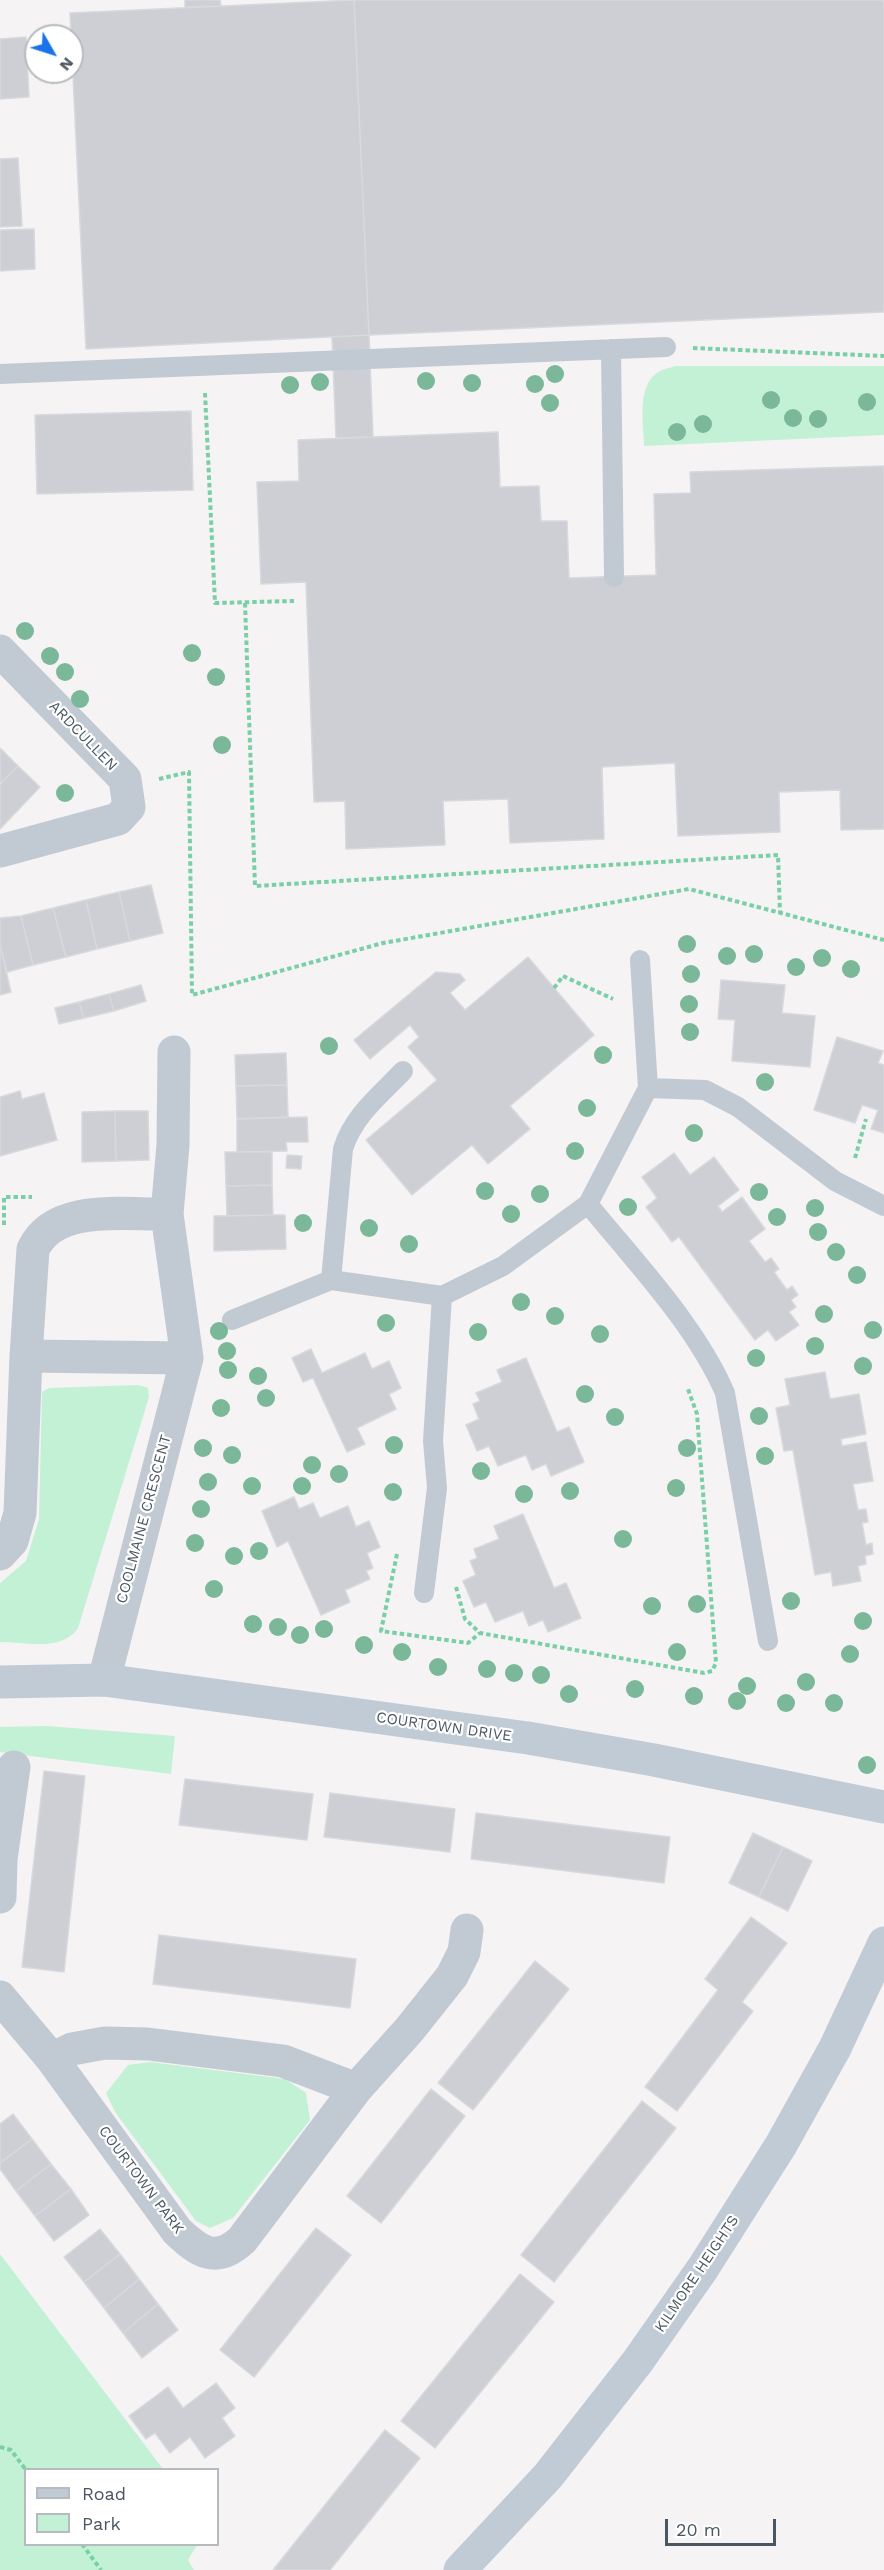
<!DOCTYPE html>
<html>
<head>
<meta charset="utf-8">
<style>
  body { margin:0 }
  #map { position:relative; width:884px; height:2570px; overflow:hidden; background:#f5f3f3; font-family:"Work Sans",sans-serif }
  canvas { display:block }
  .legend { position:absolute; left:24px; top:2468px; width:195px; height:78px; box-sizing:border-box; background:#fff; border:2px solid #b7bbc0; margin:0; padding:8px 10px; list-style:none; font-size:18px; color:#4a5661 }
  .legend li { display:flex; align-items:center; gap:12px; height:30px }
  .legend b { width:30px; border:2px solid #b7bbc0 }
  .north { position:absolute; left:24px; top:24px; width:60px; height:60px; box-sizing:border-box; background:#fff; border:2px solid #b7bbc0; border-radius:50%; rotate:129deg; font-size:16px; font-weight:700; line-height:24px; text-align:center; color:#4a5661 }
  .north::after { content:''; display:block; margin:auto; width:21px; height:27px; background:#1a73e8; clip-path:polygon(50% 0,100% 100%,50% 72%,0 100%) }
  .scale { position:absolute; left:665px; top:2519px; width:111px; height:27px; box-sizing:border-box; border:3px solid #4a5661; border-top:0; padding-left:8px; font-size:18px; line-height:21px; white-space:nowrap; color:#4a5661; -webkit-text-stroke:4px #fff; paint-order:stroke }
</style>
</head>
<body>
<div id="map">
<canvas width="884" height="2570"></canvas>
<ul class="legend">
<li><b style="height:8px;background:#c1cbd6"></b>Road</li>
<li><b style="height:16px;background:#c3f1d5"></b>Park</li>
</ul>
<div class="north">N</div>
<div class="scale">20 m</div>
</div>
<script>
const g = document.querySelector('canvas').getContext('2d');
g.lineJoin = 'round';
function fill(path, color) {
  g.fillStyle = color;
  g.fill(path, 'evenodd');
}
function trace(path, color, width, dash) {
  g.strokeStyle = color;
  g.lineWidth = width;
  g.lineCap = dash ? 'butt' : 'round';
  g.setLineDash(dash || []);
  g.stroke(path);
}
function label(font, color, halo, rows, align = 'center') {
  g.font = font + ' "Work Sans",sans-serif';
  g.lineWidth = 4.5;
  g.setLineDash([]);
  g.textBaseline = 'middle';
  g.strokeStyle = halo;
  g.fillStyle = color;
  for (const [text, x, y, turn = 0] of rows) {
    g.save();
    g.translate(x, y);
    g.rotate((+turn || 0) * Math.PI / 180);
    g.textAlign = isNaN(turn) ? turn : align;
    if (halo) g.strokeText(text, 0, 0);
    g.fillText(text, 0, 0);
    g.restore();
  }
}
fill(new Path2D(`
  M675 366H884V435L644 446C644 424 636 388 657 373 662 369 670 368 675 366Z
  M138 1385 148 1388 149 1397 78 1628C62 1652 26 1642 0 1642V1583L26 1561 39 1519 42 1392 49 1388Z
  M47 1726 175 1736 171 1774 0 1752V1727Z
  M150 2062 285 2079 306 2093 310 2120 233 2218 210 2228 196 2221 115 2112 106 2093 128 2065Z
  M0 2254 163 2469 26 2470V2544L197 2545 188 2560 194 2570H0Z`), '#c3f1d5');
const building = new Path2D(`
  M185 0H220L221 6 185 7Z
  M354 0 369 335 86 349 70 13Z
  M354 0H884V312L369 335Z
  M26 37 29 97 0 99V39Z
  M18 158 22 226 0 227V159Z
  M34 229 35 269 0 271V230Z
  M369 335 373 437 336 438 332 337Z
  M191 411 193 490 37 494 35 415Z
  M498 432 500 487 539 486 541 521H567L569 578 656 575 654 494 691 493 690 472 884 466V829L841 830 840 790 779 792 780 832 678 836 675 763 602 767 604 839 510 843 508 799 443 801 445 845 346 849 345 801 314 802 306 582 261 584 257 482 299 481 298 440Z
  M0 748 18 766 0 784Z
  M18 766 40 787 0 829V784Z
  M151 885 163 933 130 941 119 892Z
  M119 892 130 941 97 949 86 900Z
  M86 900 97 949 66 957 53 908Z
  M53 908 66 957 33 965 21 916Z
  M21 916 33 965 7 972 0 945V918Z
  M0 945 11 992 0 995Z
  M528 957 594 1035 510 1106 530 1129 488 1164 472 1145 412 1195 366 1140 437 1080 408 1047 419 1037 410 1025 370 1059 354 1040 436 972 460 974 465 980 450 993 465 1010Z
  M721 980 785 985 782 1013 815 1016 810 1067 732 1061 735 1020 718 1019Z
  M141 985 146 1001 114 1011 109 994Z
  M109 994 114 1011 84 1018 79 1002Z
  M79 1002 84 1018 59 1024 55 1008Z
  M837 1037 883 1051 878 1063 884 1065V1133L871 1129 878 1110 862 1105 855 1123 814 1110Z
  M286 1053 287 1085 236 1086 235 1055Z
  M287 1085 288 1117 237 1119 236 1086Z
  M20 1091 22 1099 44 1093 57 1140 0 1156V1097Z
  M115 1111H148L149 1160 116 1161Z
  M115 1111 116 1161 82 1162V1112Z
  M307 1117 308 1142H286L287 1151 237 1152V1119Z
  M225 1152H272V1185L226 1186Z
  M674 1153 690 1175 714 1157 739 1190 718 1206 722 1212 742 1197 765 1229 749 1241 765 1262 771 1258 779 1269 774 1272 787 1290 792 1286 798 1295 791 1300 796 1307 789 1312 799 1325 776 1341 768 1330 755 1340 679 1237 672 1242 646 1207 657 1198 642 1177Z
  M287 1155 302 1156 301 1169 286 1168Z
  M272 1185 273 1215 227 1216 226 1186Z
  M273 1215H285L286 1249 214 1251V1216Z
  M311 1349 322 1373 365 1353 372 1369 389 1361 401 1388 389 1394 396 1409 357 1428 365 1444 347 1452 313 1378 303 1382 292 1358Z
  M526 1358 557 1432 569 1427 584 1462 551 1476 546 1464 532 1470 526 1455 498 1466 489 1446 477 1451 466 1425 479 1419 473 1404 480 1401 476 1393 502 1382 497 1370Z
  M825 1372 830 1399 859 1394 866 1434 841 1439 842 1446 866 1442 873 1481 853 1484 858 1510 866 1509 868 1522 862 1523 866 1545 872 1543 873 1554 865 1556 866 1564 858 1566 861 1581 833 1586 831 1572 815 1575 793 1450 784 1451 776 1408 790 1405 785 1379Z
  M294 1497 299 1509 313 1503 320 1518 348 1506 356 1527 369 1521 380 1547 367 1553 373 1568 366 1571 370 1579 345 1590 350 1602 321 1615 288 1541 277 1547 262 1511Z
  M523 1514 554 1588 566 1583 581 1618 548 1632 543 1620 529 1626 523 1611 495 1622 486 1602 474 1607 463 1581 476 1575 470 1561 477 1558 474 1549 499 1539 494 1526Z
  M44 1771 85 1776 64 1972 22 1967Z
  M185 1779 313 1794 307 1840 179 1825Z
  M330 1793 455 1809 450 1852 324 1837Z
  M476 1813 670 1837 664 1883 471 1859Z
  M753 1833 783 1847 759 1897 729 1883Z
  M783 1847 812 1861 788 1911 759 1897Z
  M751 1917 787 1943 742 2002 753 2011 677 2111 645 2087 718 1990 705 1979Z
  M159 1935 356 1959 350 2008 153 1984Z
  M535 1961 569 1989 473 2110 438 2083Z
  M431 2089 465 2116 381 2223 347 2196Z
  M642 2101 676 2128 554 2282 521 2255Z
  M13 2114 32 2139 0 2163V2124Z
  M32 2139 51 2164 16 2191 0 2169V2163Z
  M51 2164 71 2189 35 2216 16 2191Z
  M71 2189 89 2215 54 2241 35 2216Z
  M316 2228 351 2255 254 2377 220 2350Z
  M100 2229 120 2254 84 2282 64 2257Z
  M120 2254 139 2279 104 2308 84 2282Z
  M520 2274 554 2302 435 2448 401 2421Z
  M139 2279 158 2304 123 2333 104 2308Z
  M158 2304 178 2330 142 2358 123 2333Z
  M216 2383 235 2408 222 2418 235 2436 205 2458 190 2437 170 2453 155 2433 146 2439 129 2416 168 2387 183 2408Z
  M385 2430 420 2458 330 2570H273Z`);
fill(building, '#cdcfd5');
trace(building, '#d7d9de', 1.5);
trace(new Path2D(`
  M693 348 884 356
  M205 393 215 603 294 601
  M245 603 255 886 778 855 780 913
  M159 779 189 772 192 995 383 943 689 889 884 940
  M554 988 563 976 613 999
  M855 1158 866 1119
  M4 1225V1197H32
  M397 1554 381 1631 468 1643 480 1633
  M456 1587 465 1619 480 1633 704 1673 712 1671 716 1663 697 1414 688 1389
  M0 2447 11 2450 26 2470
  M82 2544 101 2570`), '#7ad0a6', 4, [4.5, 3]);
trace(new Path2D(`
  M611 349 614 577
  M0 374 666 347
  M403 1071C380 1095 353 1116 343 1149L331 1280 442 1296 503 1266 588 1204 648 1088 640 960
  M648 1088 705 1090 738 1107 835 1181 884 1206
  M588 1204C635 1262 695 1324 725 1393L768 1641
  M232 1320 331 1280
  M424 1593 437 1488 433 1441 442 1296`), '#c1cad2', 20);
trace(new Path2D(`
  M0 651 125 779 129 807 118 819 0 851
  M167 1214C123 1215 55 1203 33 1249L26 1356 187 1358
  M0 1554 12 1541 20 1513 26 1356
  M104 1680 187 1358 167 1214 173 1145 174 1052
  M0 1897 1 1859 14 1767
  M0 1997 52 2059 177 2231C199 2252 216 2264 242 2240L356 2089 409 2030 452 1976 464 1952 467 1930
  M52 2059 72 2049 105 2043 148 2044 283 2061 356 2089`), '#c1cad2', 33);
trace(new Path2D(`
  M0 1682 104 1680 528 1738 654 1760 884 1807
  M460 2570 548 2476 638 2361 703 2268 781 2145 835 2048 884 1943`), '#c1cbd6', 33);
g.fillStyle = '#7bb799';
for (const [x, y] of [
  [555,374],
  [426,381],
  [320,382],
  [472,383],
  [535,384],
  [290,385],
  [771,400],
  [867,402],
  [550,403],
  [793,418],
  [818,419],
  [703,424],
  [677,432],
  [25,631],
  [192,653],
  [50,656],
  [65,672],
  [216,677],
  [80,699],
  [222,745],
  [65,793],
  [687,944],
  [754,954],
  [727,956],
  [822,958],
  [796,967],
  [851,969],
  [691,974],
  [689,1004],
  [690,1032],
  [329,1046],
  [603,1055],
  [765,1082],
  [587,1108],
  [694,1133],
  [575,1151],
  [485,1191],
  [759,1192],
  [540,1194],
  [628,1207],
  [815,1208],
  [511,1214],
  [777,1217],
  [303,1223],
  [369,1228],
  [818,1232],
  [409,1244],
  [836,1252],
  [857,1275],
  [521,1302],
  [824,1314],
  [555,1316],
  [386,1323],
  [873,1330],
  [219,1331],
  [478,1332],
  [600,1334],
  [815,1346],
  [227,1351],
  [756,1358],
  [863,1366],
  [228,1370],
  [258,1376],
  [585,1394],
  [266,1398],
  [221,1408],
  [759,1416],
  [615,1417],
  [394,1445],
  [203,1448],
  [687,1448],
  [232,1455],
  [765,1456],
  [312,1465],
  [481,1471],
  [339,1474],
  [208,1482],
  [252,1486],
  [302,1486],
  [676,1488],
  [570,1491],
  [393,1492],
  [524,1494],
  [201,1509],
  [623,1539],
  [195,1543],
  [259,1551],
  [234,1556],
  [214,1589],
  [791,1601],
  [697,1604],
  [652,1606],
  [863,1621],
  [253,1624],
  [278,1627],
  [324,1629],
  [300,1635],
  [364,1645],
  [402,1652],
  [677,1652],
  [850,1654],
  [438,1667],
  [487,1669],
  [514,1673],
  [541,1675],
  [806,1682],
  [747,1686],
  [635,1689],
  [569,1694],
  [694,1696],
  [737,1701],
  [786,1703],
  [834,1703],
  [867,1765]
]) {
  g.beginPath();
  g.arc(x, y, 9, 0, 2 * Math.PI);
  g.fill();
}
label('15px', '#4a5661', '#fff', [
  ["ARDCULLEN",83,736,46],
  ["COOLMAINE CRESCENT",144,1519,-75],
  ["COURTOWN DRIVE",444,1727,8],
  ["COURTOWN PARK",141,2180,53],
  ["KILMORE HEIGHTS",697,2274,-56]
]);
</script>
</body>
</html>
